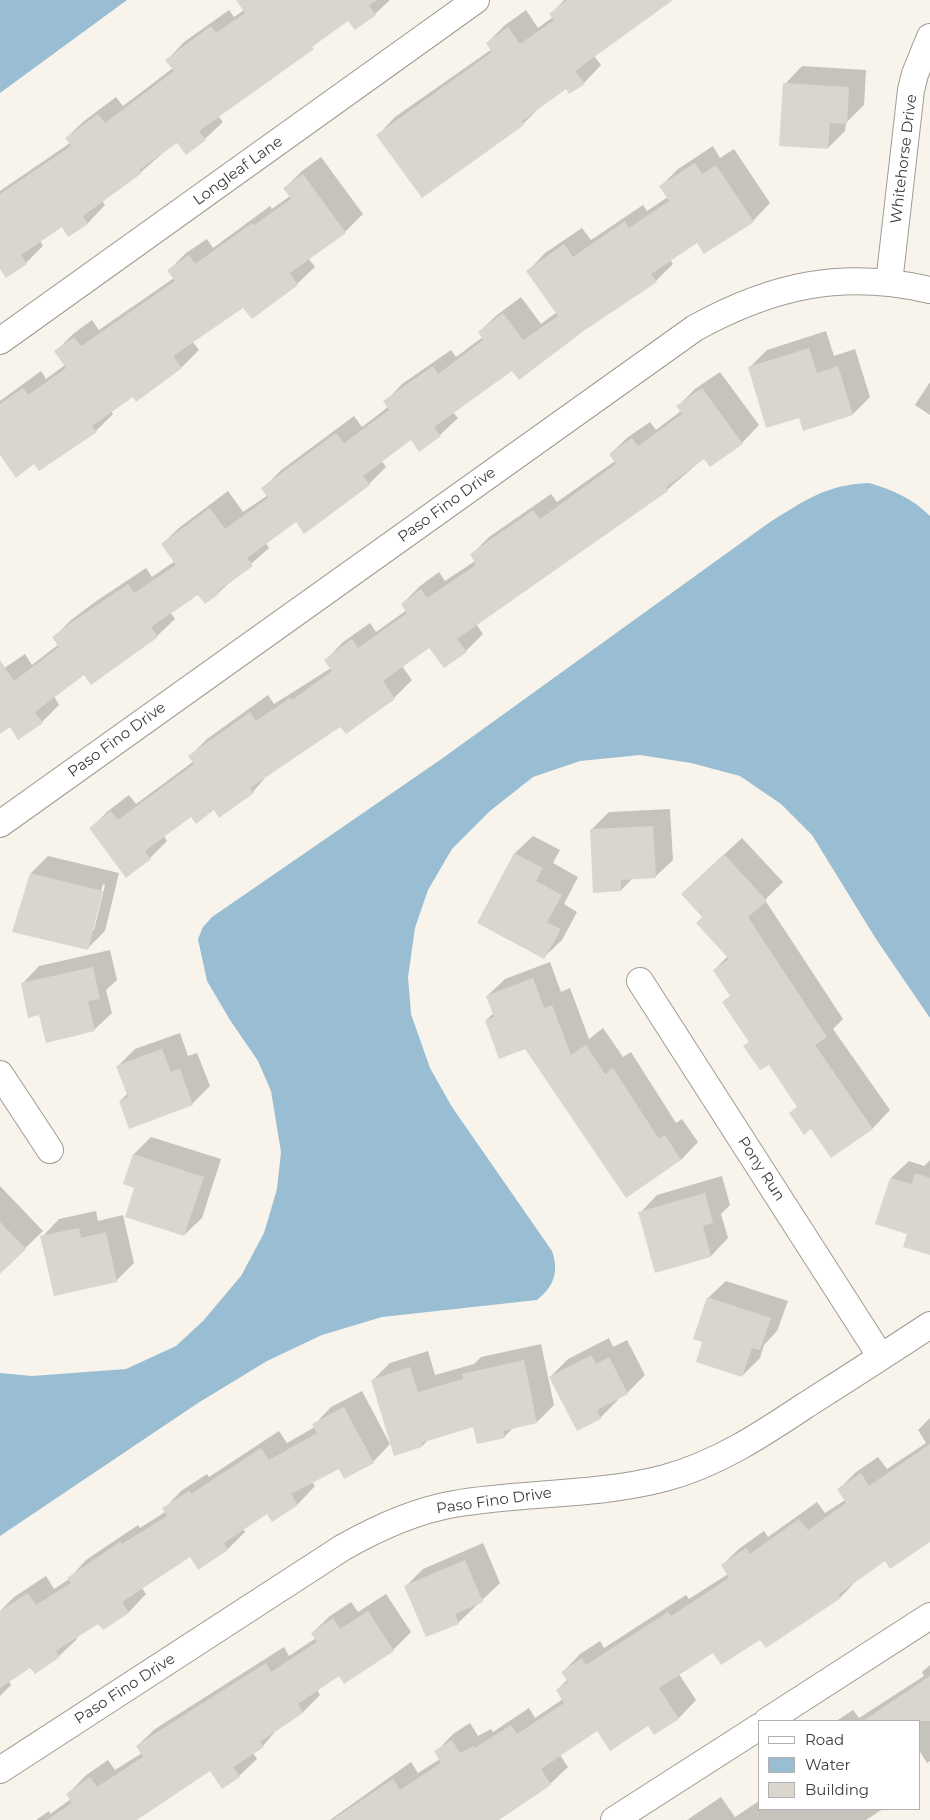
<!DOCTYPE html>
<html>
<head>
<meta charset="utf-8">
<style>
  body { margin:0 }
  #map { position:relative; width:930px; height:1820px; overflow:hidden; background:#f8f4eb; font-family:Montserrat,sans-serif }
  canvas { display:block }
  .legend { position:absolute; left:758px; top:1720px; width:162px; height:90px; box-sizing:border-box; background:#fff; border:1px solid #b2b1b0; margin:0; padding:6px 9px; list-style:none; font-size:15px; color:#3e3d39 }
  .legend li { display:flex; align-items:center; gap:10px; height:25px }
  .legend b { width:25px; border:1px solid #b2b1b0 }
</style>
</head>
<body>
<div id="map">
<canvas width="930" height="1820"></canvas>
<ul class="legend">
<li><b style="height:6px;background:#fff"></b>Road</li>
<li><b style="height:14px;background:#99bdd3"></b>Water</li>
<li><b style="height:14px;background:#dad6cd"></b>Building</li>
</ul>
</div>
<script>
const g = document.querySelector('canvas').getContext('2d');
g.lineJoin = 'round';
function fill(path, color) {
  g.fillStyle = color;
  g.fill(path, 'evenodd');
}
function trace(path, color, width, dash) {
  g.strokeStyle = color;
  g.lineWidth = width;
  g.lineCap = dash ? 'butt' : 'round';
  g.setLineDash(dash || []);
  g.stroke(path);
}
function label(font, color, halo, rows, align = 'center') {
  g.font = font + ' Montserrat,sans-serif';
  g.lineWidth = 4;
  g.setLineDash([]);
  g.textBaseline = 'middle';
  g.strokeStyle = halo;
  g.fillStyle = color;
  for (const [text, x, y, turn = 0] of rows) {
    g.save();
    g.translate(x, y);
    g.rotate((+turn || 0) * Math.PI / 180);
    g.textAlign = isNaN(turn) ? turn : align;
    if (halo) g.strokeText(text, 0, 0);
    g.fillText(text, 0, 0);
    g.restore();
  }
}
fill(new Path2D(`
  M0 0H127L0 93Z
  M869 483C893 490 912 498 930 516V1018L876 939 812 835 781 804 740 776 691 763 640 755 580 761 533 777 490 811 452 849 428 890 415 928 408 977 411 1014 430 1068 452 1107 552 1251C559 1272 554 1286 537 1300L382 1317 322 1335 267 1361 198 1403 0 1536V1373L32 1376 126 1369 176 1346 203 1321 241 1276 264 1233 277 1189 281 1152 271 1091 258 1061 230 1020 207 981 198 939 203 927 212 917 440 760 770 522C806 500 825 485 869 483Z`), '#99bdd3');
fill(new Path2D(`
  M248 0H390L375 14 349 19 218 116 223 122 205 139 177 141 141 172 102 201 105 205 88 223 69 236 62 226 40 241 43 246 26 263 0 269V191L70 143 66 138 84 121 116 97 123 106 173 68 167 60 184 42 229 10 234 17 244 10Z
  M564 0H671L594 56 601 65 584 83 566 88 541 106 523 124 422 196 378 135 395 117 492 49 487 43 505 25 526 10 538 28 553 17 551 14Z
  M802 66 866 70 864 105 846 123 845 131 828 148 785 84Z
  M713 146 720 158 734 149 770 203 753 221 697 241 670 259 673 264 656 281 512 369 453 412 458 418 440 435 419 450 411 438 381 460 386 467 369 484 296 520 266 543 269 548 218 593H198L170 612 175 619 157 636 84 673 54 696 59 705 42 722 10 726 0 733V671L25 654 32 665 59 644 54 637 71 620 95 602 146 568 152 577 175 561 162 544 180 527 228 491 243 512 268 495 263 489 280 471 354 416 362 427 388 407 385 402 402 384 451 350 456 357 483 337 479 332 497 315 521 297 541 324 557 312 528 271 545 253 582 228 591 240 643 205 647 211 668 197 661 186 678 169Z
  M321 157 363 214 345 232 308 258 315 267 297 284 243 306 192 341 199 350 182 367 137 400 133 395 111 411 113 414 96 431 35 462 0 453V401L41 371 46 379 65 365 56 351 73 334 92 320 99 330 174 278 169 270 186 253 207 239 213 248 270 206 272 209 290 196 285 188 302 171Z
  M826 331 834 356 855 349 870 397 853 414 804 429 800 416 749 368 767 350Z
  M720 372 759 425 742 443 704 458 667 490 476 624 483 634 466 651 429 646 402 666 412 680 394 698 346 733 341 725 269 773 253 792 192 816 164 836 167 841 150 858 91 828 108 811 129 795 136 804 194 761 190 756 207 739 268 695 274 704 331 668 326 660 343 642 370 623 376 632 407 610 402 604 420 586 439 572 445 581 475 561 471 555 489 537 551 494 557 502 615 461 610 454 628 437 650 422 656 430 681 411 678 406 695 389Z
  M930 382V415L915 405Z
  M670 809 673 860 655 877 633 878 621 890 591 830 609 812Z
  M533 836 560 850 553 863 578 877 564 904 577 912 562 940 544 957 479 922 515 853Z
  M742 838 783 882 765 900 843 1019 833 1029 890 1110 873 1128 831 1156 812 1128 790 1113 798 1106 769 1063 745 1046 749 1041 724 1002 731 995 714 970 728 956 704 917 700 877Z
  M48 856 119 873 105 931 87 949 31 873ZM103 884 105 885 94 930H91Z
  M110 950 117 980 106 990 112 1013 94 1030 40 1014 22 984 39 966Z
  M550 962 561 992 570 988 589 1039 603 1028 623 1057 631 1052 676 1123 682 1119 698 1142 681 1160 486 1020 494 1013 487 996 505 979Z
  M180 1033 188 1056 197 1053 210 1086 192 1104 120 1101 128 1093 118 1066 135 1049Z
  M151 1137 221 1159 202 1218 184 1235 136 1187 134 1154Z
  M930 1160V1254L909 1233 877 1223 891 1178 909 1161 924 1166Z
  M722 1176 730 1205 721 1214 728 1238 711 1256 656 1271 640 1213 657 1195Z
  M0 1186 43 1231 0 1272Z
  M96 1211 98 1221 123 1215 134 1263 116 1281 42 1237 59 1219Z
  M726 1281 788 1301 777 1331 764 1345 760 1358 742 1376 704 1342 708 1298Z
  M609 1338 613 1347 627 1340 645 1375 627 1393 617 1398 618 1400 600 1418 550 1377 568 1359Z
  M541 1344 554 1405 537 1422 514 1427 504 1437 474 1425 428 1440 422 1446 373 1380 390 1363 428 1351 435 1375 474 1364 481 1357Z
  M362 1391 390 1444 373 1462 339 1468 312 1482 315 1486 298 1504 273 1520 267 1512 243 1529 245 1532 228 1549 199 1568 191 1556 142 1588 146 1594 129 1612 103 1629 99 1622 76 1637 77 1639 59 1656 31 1666 9 1681 11 1685 0 1696V1611L14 1597 46 1576 54 1589 69 1579 86 1560 138 1525 140 1528 165 1512 164 1509 181 1491 207 1474 209 1477 279 1431 287 1443 315 1427 314 1425 331 1407Z
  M930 1418V1538L885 1559 858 1579 841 1597 766 1647 761 1638 713 1651 679 1674 696 1700 679 1718 655 1733 649 1724 597 1729 560 1755 568 1767 550 1784 497 1820H330L411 1762 418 1773 440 1759 436 1752 453 1734 470 1723 478 1736 491 1729 493 1732 529 1708 535 1718 563 1699 557 1690 568 1679 563 1672 580 1654 600 1641 604 1648 686 1595 689 1599 728 1574 722 1565 740 1548 764 1531 768 1537 817 1502 825 1513 845 1500 838 1490 856 1472 878 1457 887 1469 926 1443 918 1430Z
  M483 1543 500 1583 458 1623 406 1586 423 1569Z
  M386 1594 411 1632 393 1650 344 1682 339 1675 317 1690 320 1695 303 1712 279 1727 263 1746 253 1753 257 1759 239 1776 210 1769 133 1820H36L49 1811 50 1814 71 1799 68 1794 85 1776 108 1760 115 1770 142 1753 137 1746 155 1729 284 1647 289 1656 316 1638 312 1633 330 1616 351 1602 358 1612Z
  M930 1665V1761L927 1763 919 1750V1721H836L853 1710 859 1718 924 1676 922 1672Z
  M721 1797 735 1817 759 1801V1809H883L866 1820H687Z`), '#0003');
fill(new Path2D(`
  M236 0H377L369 6 376 15 355 30 348 21 312 47 314 49 199 131 206 140 186 155 177 143 139 170 142 173 83 216 88 224 68 237 62 227 21 255 27 264 6 278 0 269V194L71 146 65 138 98 114 105 123 174 71 165 60 211 26 216 33 245 13Z
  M567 0H673L575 71 585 84 569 94 566 89 522 121 524 125 422 198 376 135 492 52 486 43 508 27 520 44 554 20 549 14Z
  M783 83 849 87 847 124 830 123 828 149 779 146Z
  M695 163 702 174 716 165 754 222 704 254 697 243 651 274 657 282 585 330 519 380 512 371 434 427 441 436 419 452 411 440 363 476 370 485 327 517 304 534 296 522 247 558 253 566 218 591 219 594 205 604 198 595 151 627 158 637 91 685 84 675 35 712 43 723 18 740 10 727 0 734V660L14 681 59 647 52 637 76 619 128 584 134 593 176 565 161 544 210 508 225 529 268 498 261 488 336 433 344 443 389 410 383 401 433 366 438 374 483 340 478 332 503 313 523 340 558 316 526 271 564 244 573 257 625 221 629 228 669 201 659 186Z
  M303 174 346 233 290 273 298 285 252 319 243 308 173 356 182 368 136 402 133 397 92 426 97 432 39 471 34 464 16 478 0 455V404L23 388 28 395 66 368 54 351 74 337 81 346 175 281 167 270 189 255 195 264 252 223 254 225 291 199 283 188Z
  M809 348 817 373 838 366 853 415 803 431 799 418 766 428 748 367Z
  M702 388 743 444 710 467 704 459 666 487 668 491 457 639 467 652 444 668 429 648 383 681 395 699 346 734 340 727 250 788 254 793 219 818 214 810 196 824 191 817 145 851 151 859 126 878 89 828 111 811 118 820 194 764 188 756 250 712 256 721 290 698 292 700 332 671 324 660 352 639 358 648 407 613 401 604 421 589 427 598 476 565 470 554 533 510 540 519 616 464 609 454 632 438 638 446 682 414 676 406Z
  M653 826 656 878 621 880V891L593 893 590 829Z
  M514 853 543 868 536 881 562 895 547 922 561 929 544 959 477 923Z
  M724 854 767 901 748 917 827 1037 815 1045 873 1129 831 1158 811 1129 804 1135 789 1113 797 1107 769 1065 760 1070 743 1046 749 1042 722 1002 730 996 713 970 729 959 696 923 702 917 681 894Z
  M30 873 103 891 88 950 12 932Z
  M93 967 100 999 88 1001 95 1031 46 1043 39 1015 28 1018 21 983Z
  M533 978 544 1008 552 1005 571 1055 586 1045 605 1074 613 1068 659 1139 665 1135 681 1160 626 1198 525 1049 499 1059 485 1020 494 1017 486 996Z
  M162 1049 171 1072 180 1069 193 1105 129 1129 119 1101 128 1097 116 1066Z
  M133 1154 204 1177 184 1236 125 1217 134 1188 123 1184Z
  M915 1173 930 1178V1255L903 1247 907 1234 875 1224 890 1178 912 1184Z
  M705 1193 713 1223 703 1226 711 1257 655 1273 638 1212Z
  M0 1222 26 1249 0 1274Z
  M79 1228 81 1238 106 1232 117 1282 54 1296 40 1236Z
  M707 1297 771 1318 760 1350 752 1348 742 1377 696 1362 702 1342 693 1339Z
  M591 1355 596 1364 609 1357 628 1394 597 1410 601 1419 577 1431 549 1377Z
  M524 1360 537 1423 503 1431 505 1438 477 1444 473 1427 421 1443 422 1447 394 1456 371 1380 410 1367 418 1392 463 1379 462 1374Z
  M344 1407 374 1463 344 1479 339 1469 291 1494 298 1505 272 1522 267 1514 224 1543 228 1550 198 1570 190 1557 122 1602 129 1613 103 1630 98 1624 56 1651 60 1657 35 1674 30 1668 0 1688V1611L28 1593 36 1605 71 1583 67 1578 120 1542 122 1544 167 1516 162 1508 189 1491 191 1494 261 1448 269 1460 317 1433 312 1424Z
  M930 1444V1542L890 1569 885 1561 839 1594 841 1598 766 1648 760 1640 721 1665 713 1653 659 1688 679 1719 654 1735 648 1726 610 1751 597 1731 541 1769 551 1785 499 1820H332L393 1779 400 1790 441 1763 434 1751 452 1740 460 1753 473 1746 475 1748 511 1725 517 1734 564 1703 556 1690 568 1682 561 1672 582 1658 586 1665 668 1612 671 1616 729 1578 721 1565 746 1548 750 1554 799 1519 808 1530 846 1503 837 1489 861 1473 869 1486Z
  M465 1560 483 1602 455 1614 459 1624 426 1637 404 1586Z
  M368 1611 394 1651 344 1684 339 1676 298 1704 303 1713 260 1742 264 1747 233 1767 240 1777 222 1789 210 1771 137 1820H47L72 1803 66 1794 90 1777 97 1787 143 1757 136 1746 159 1731 266 1663 271 1672 317 1642 311 1633 333 1618 340 1629Z
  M930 1676V1721H863Z`), '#dad6cd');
const minor = new Path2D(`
  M889 283 911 90 915 74 930 37
  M0 341 476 0
  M0 824 695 328C773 285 842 270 930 290
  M640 981 881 1357
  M0 1074 50 1150
  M767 1721 930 1616
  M0 1770 342 1548C377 1528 414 1511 454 1504 523 1492 597 1496 665 1478 717 1464 761 1435 806 1405 847 1379 889 1352 930 1325
  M614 1820 759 1727`);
trace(minor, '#9f9b92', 28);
trace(minor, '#fff', 26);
label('15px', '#3e3d39', '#fff', [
  ["Whitehorse Drive",904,159,-83],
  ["Longleaf Lane",238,171,-36],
  ["Paso Fino Drive",447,505,-36],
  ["Paso Fino Drive",117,740,-36],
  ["Pony Run",761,1169,57],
  ["Paso Fino Drive",494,1501,-8],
  ["Paso Fino Drive",125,1689,-33]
]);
</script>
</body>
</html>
